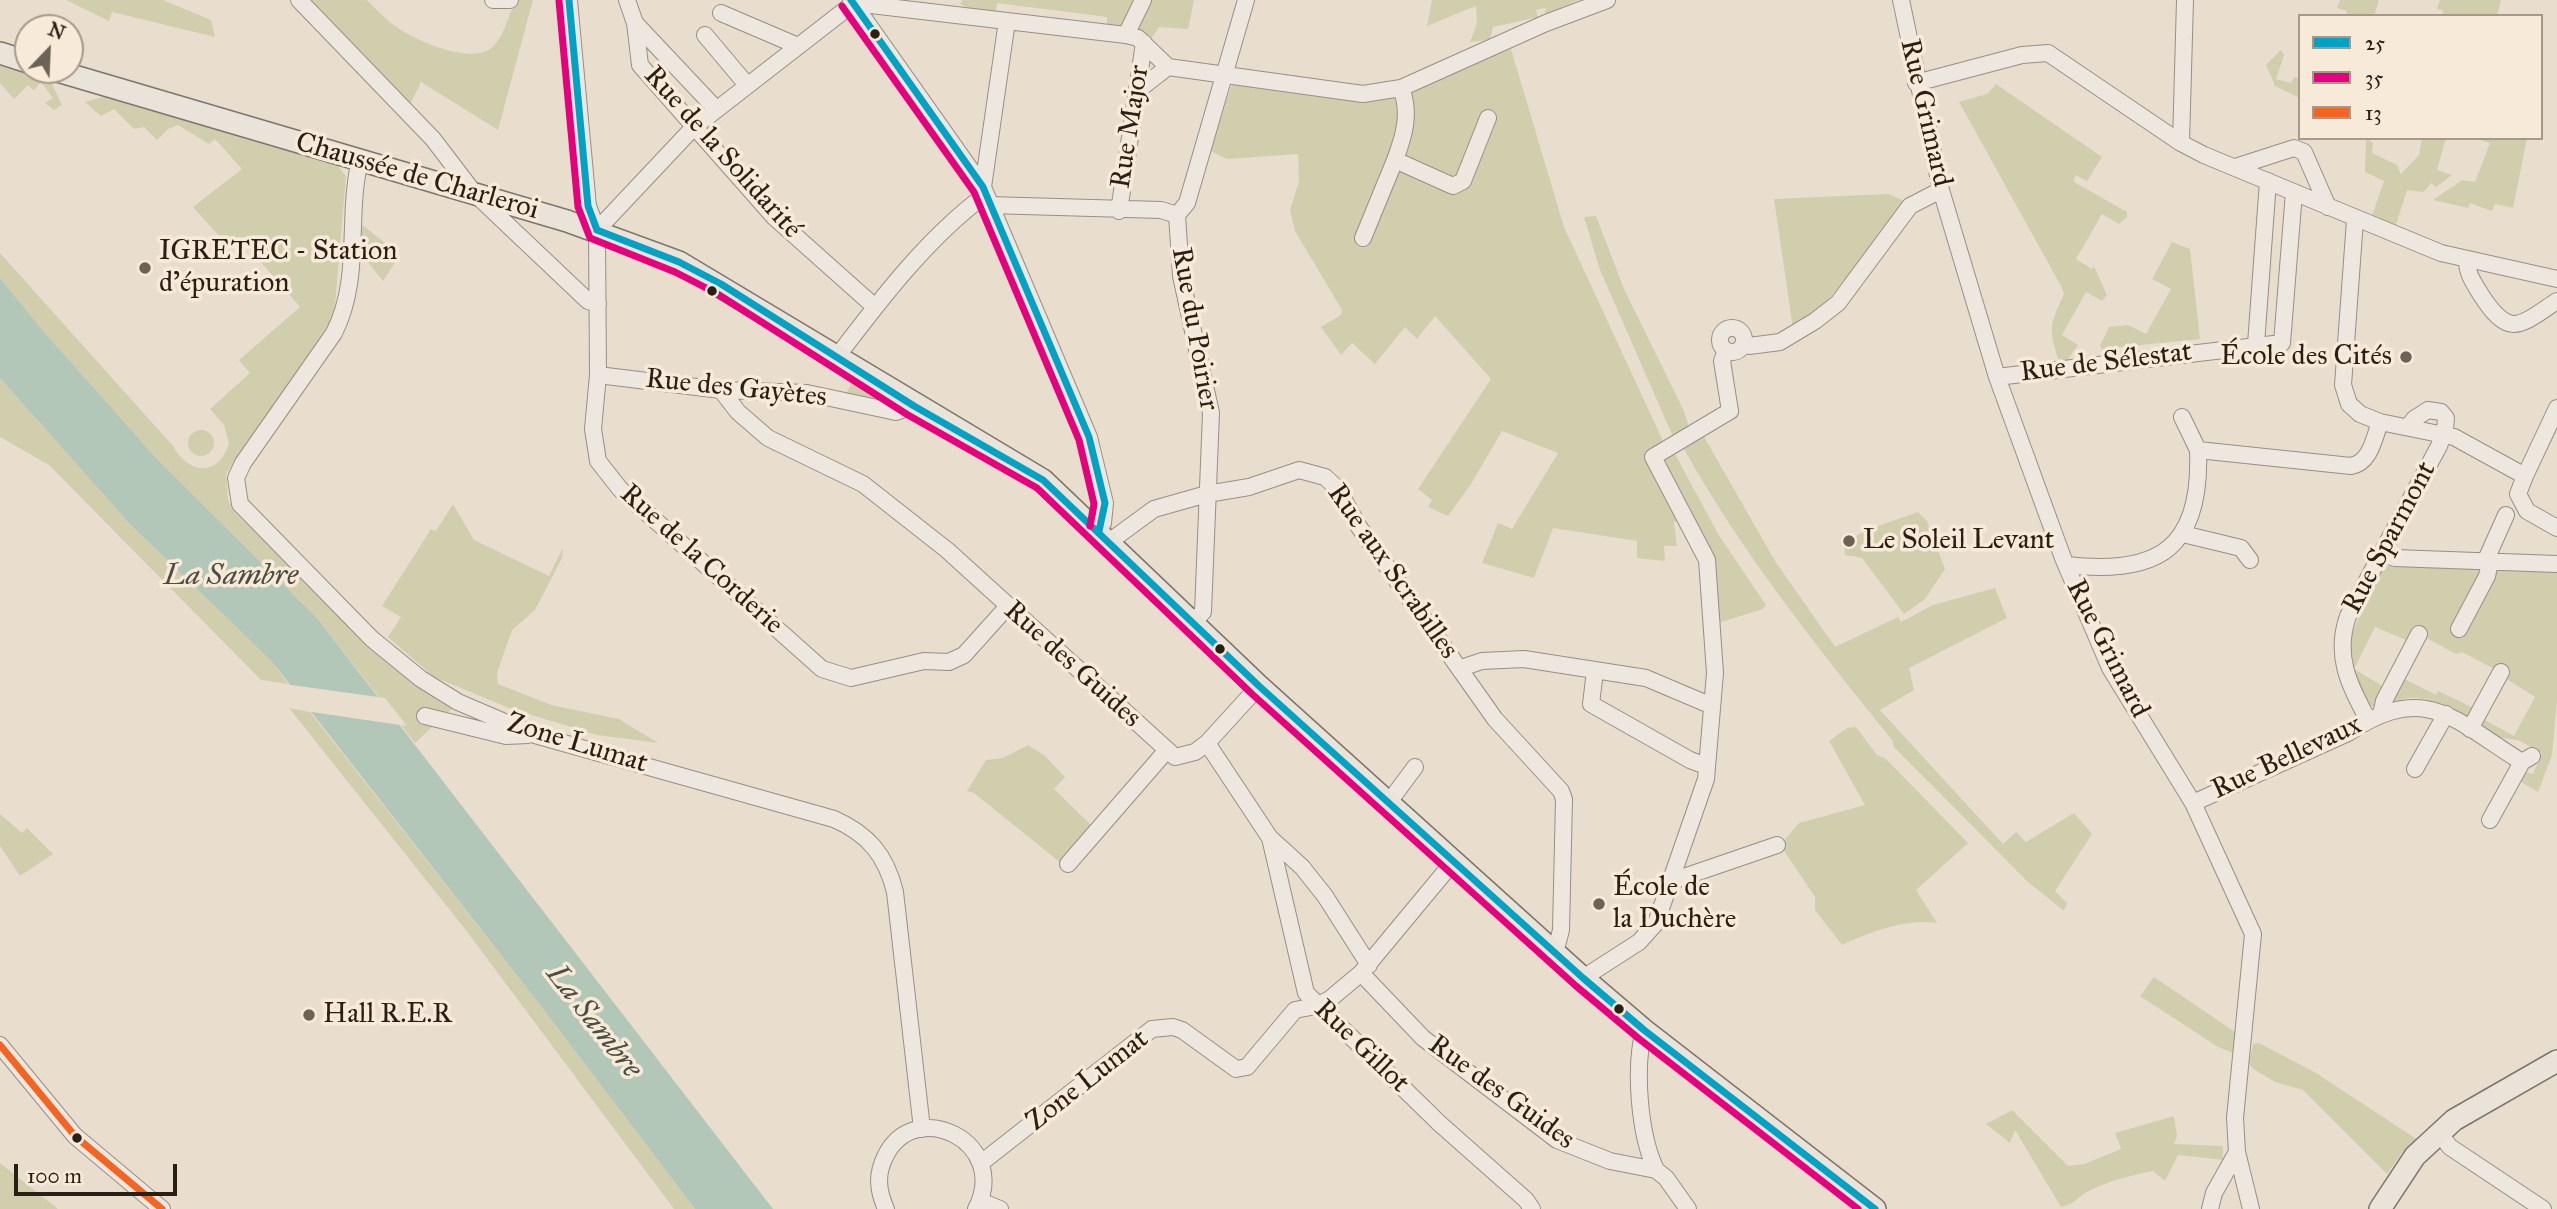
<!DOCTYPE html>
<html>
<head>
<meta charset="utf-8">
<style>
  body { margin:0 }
  #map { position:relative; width:2557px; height:1209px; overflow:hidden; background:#e9dece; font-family:"IM FELL Great Primer",serif }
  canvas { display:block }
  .legend { position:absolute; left:2298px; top:14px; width:245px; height:126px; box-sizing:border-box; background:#f8ead8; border:2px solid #a6998a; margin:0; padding:9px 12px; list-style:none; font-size:21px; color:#2a1f15 }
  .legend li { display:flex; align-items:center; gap:14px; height:35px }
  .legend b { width:35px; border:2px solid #a6998a }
  .north { position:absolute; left:14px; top:14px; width:70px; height:70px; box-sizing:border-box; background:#f8ead8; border:2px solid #a6998a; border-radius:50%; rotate:23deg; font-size:19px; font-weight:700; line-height:28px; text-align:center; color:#2a1f15 }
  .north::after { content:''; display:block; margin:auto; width:24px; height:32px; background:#6d6256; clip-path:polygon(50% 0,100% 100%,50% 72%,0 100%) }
  .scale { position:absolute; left:14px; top:1164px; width:163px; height:32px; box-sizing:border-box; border:4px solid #2a1f15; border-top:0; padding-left:9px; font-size:21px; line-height:24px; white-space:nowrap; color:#2a1f15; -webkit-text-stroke:5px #f8ead8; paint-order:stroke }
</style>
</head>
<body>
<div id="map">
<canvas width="2557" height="1209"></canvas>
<ul class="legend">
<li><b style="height:9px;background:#02a2c5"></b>25</li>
<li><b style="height:9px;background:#e5007d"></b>35</li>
<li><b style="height:9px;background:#f26522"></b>13</li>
</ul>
<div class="north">N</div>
<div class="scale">100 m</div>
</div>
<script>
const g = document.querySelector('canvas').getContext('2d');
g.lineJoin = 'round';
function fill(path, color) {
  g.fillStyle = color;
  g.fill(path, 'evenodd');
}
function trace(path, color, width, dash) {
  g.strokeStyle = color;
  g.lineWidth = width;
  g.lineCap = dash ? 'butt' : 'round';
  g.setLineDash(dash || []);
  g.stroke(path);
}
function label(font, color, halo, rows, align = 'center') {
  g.font = font + ' "IM FELL Great Primer",serif';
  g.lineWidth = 7;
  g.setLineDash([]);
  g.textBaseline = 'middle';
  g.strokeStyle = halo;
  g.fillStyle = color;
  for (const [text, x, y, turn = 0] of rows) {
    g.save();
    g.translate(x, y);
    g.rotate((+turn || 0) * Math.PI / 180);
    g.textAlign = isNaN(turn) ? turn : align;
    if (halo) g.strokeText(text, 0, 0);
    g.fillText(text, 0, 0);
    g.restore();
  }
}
fill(new Path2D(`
  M66 0H163L211 20 215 37 112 12 109 21Z
  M299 0H367C376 9 385 19 395 26 414 40 470 65 491 48 504 38 509 14 515 0H533L498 130 421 82 407 111Z
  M963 0H1194L1188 29 1159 27 1149 42 1107 28V17L997 3 996 12C984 14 971 9 960 4Z
  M1432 0H1578L1544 16 1546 8 1536 10 1538 17 1493 27 1490 40 1470 42 1477 23 1476 6 1427 26Z
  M2340 0H2379L2374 16H2346L2347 11 2337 8Z
  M2440 0H2501L2497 16H2442L2443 10 2437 9Z
  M1511 49 1564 227 1663 441 1655 461 1674 452 1718 534 1766 605 1763 609 1718 623 1687 518 1674 522 1677 546H1664L1665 561 1637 558V541L1553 528 1534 578 1482 563 1498 523 1512 529 1558 453 1502 431 1471 484 1448 516 1428 507 1432 500 1418 489 1491 379 1435 316 1417 339 1405 327 1375 364 1352 343 1341 355 1321 327 1341 315 1342 310 1295 231 1290 210 1299 181 1298 154 1227 159 1210 151 1233 81 1387 93Z
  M2281 50 2284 55 2276 79 2291 83 2294 77 2300 79V98L2275 86 2266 65Z
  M0 61 49 78 62 105 54 110 45 103 53 98 41 82 34 90 28 85 14 99 0 83Z
  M1996 84 2102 157 2087 181 2075 175 2074 182 2127 212V217L2119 224 2102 214 2076 259 2092 269 2094 266 2107 295 2102 301 2086 292 2062 335 2078 345 2067 361 2058 359C2048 326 2050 325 2064 294L2061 286 1959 102 1987 94Z
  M106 96 337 165 346 176 334 317 226 474 228 500 235 513 416 683 453 708 415 743 317 618 157 459 41 330 0 278V253L173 446C188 474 219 478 229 443L224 425 210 409 250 373 239 360 300 307 240 238 229 247 193 207 242 169 215 139 209 144 178 125 168 129 157 140 144 127 134 129 114 109 101 116 85 102Z
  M2366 138 2373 143 2372 153 2397 165 2401 174 2419 155 2422 138H2446L2437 170 2452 175 2436 187 2431 183 2424 192 2407 190 2395 228 2371 219 2384 181 2365 172Z
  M2474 138H2527L2513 208 2495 204 2492 211 2470 203 2468 208 2433 200 2462 180 2475 182 2490 143Z
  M1888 194 1907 202 1824 305 1793 329 1774 199Z
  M1596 216 1624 289 1684 411 1689 427 1674 439 1600 270 1584 217Z
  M361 224 398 253 396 261 383 281 363 256Z
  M2172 242 2190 249 2200 339 2102 349 2100 346 2109 327 2128 325 2146 334 2171 289 2152 279Z
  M855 375 894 401 889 408 845 397Z
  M0 378 128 522 273 663 288 684 261 680 49 465 0 437Z
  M188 443a13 13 0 1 1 26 0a13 13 0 1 1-26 0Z
  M1703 435 1775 561 1835 647 1898 617 1901 622 1933 605 1995 588 2007 618 1909 668 1914 690 1880 710 2003 844 2016 832 2026 842 2074 813 2092 834 2055 891 2067 903 2064 911 2028 882 1894 747 1892 740C1817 647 1742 553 1684 449Z
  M453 504 474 540 549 576 563 548 562 558 535 610 512 630 497 673 498 684 551 705 619 719 658 743 597 735 509 708 434 677 388 637 401 617 382 606 431 529 436 531Z
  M1918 512 1927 521 1945 569 1925 599 1904 614 1862 558 1845 555 1844 544 1864 531Z
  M2434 560 2557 571V701L2552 755 2538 792 2516 779 2525 772 2533 774 2542 753 2518 740 2495 737 2480 724 2483 719 2514 736 2535 697 2502 676 2500 672 2462 652 2456 654 2419 634 2411 642 2375 627 2354 669 2386 688 2374 706 2367 707 2350 672V639L2379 567Z
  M2401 677 2436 695 2438 691 2476 709 2464 717C2443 707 2417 689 2395 703L2388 700Z
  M289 708 310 712 537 1001 695 1209H674L465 929Z
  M1856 727 1877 755 1885 758 1968 843 1916 890 1937 923C1907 918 1870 932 1842 945L1815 910V897L1780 845 1799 823 1865 805 1829 741 1847 728Z
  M1028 745 1044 755 1065 777 1054 789 1091 825 1061 863 974 793 967 791 986 760 1003 758Z
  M0 814 22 833 27 828 53 854 20 876 0 846Z
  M2154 977 2235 1032 2233 1053 2218 1047 2140 996Z
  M2259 1043 2316 1073 2418 1140 2402 1153 2387 1174 2303 1090 2275 1082 2252 1068 2249 1063 2253 1044Z
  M2012 1110 2068 1166 2084 1164 2121 1149 2115 1133 2174 1116 2177 1136 2174 1144 2223 1146V1160L2178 1155 2165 1181 2153 1171C2132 1175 2108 1181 2089 1191 2078 1196 2074 1205 2061 1207L2015 1130 2010 1143 1986 1124Z
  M0 1163 58 1209H0Z`), '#d1cead');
fill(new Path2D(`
  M0 278 42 330 157 459 317 618 773 1209H695L537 1001 273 663 128 522 0 378Z`), '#b3c7b8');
fill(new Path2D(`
  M284 684 385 698 407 726 305 711Z`), '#e9dece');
const minor = new Path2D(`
  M299 0 433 139 475 194 588 301 598 304
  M493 0H510
  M569 0 588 206 597 230 598 375 593 429 598 461 620 489 822 669 851 678 924 661 949 662 964 655 1008 606
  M627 0 635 23 640 65 774 217 875 307
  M851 0 983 187 1089 437 1105 503 1103 523 1099 531
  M1901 0 1941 190 1997 377 2063 558 2110 668 2193 803 2253 934 2235 1118 2237 1152 2251 1209
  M854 3 1126 35 1138 38 1168 67
  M721 13 798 46
  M635 23 716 109
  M705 35 747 85
  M1126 35 1143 0
  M1916 83 2022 55 2048 53 2181 143 2204 155 2441 253 2557 279
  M1401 88C1411 113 1404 136 1395 160L1453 186 1463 181 1488 118
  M1137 91 1168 67 1363 94 1401 88 1546 23 1607 0
  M2181 143 2185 0
  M360 160C346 218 362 278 334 333L243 463 236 478 240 504 372 639 421 679 458 702 535 735 834 819C868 834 886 855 895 892L922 1129
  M2235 167 2294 148 2304 152 2328 207
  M983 187 1007 21
  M989 205 1161 210 1177 215
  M1119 211 1144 43
  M2355 220 2343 385 2349 404 2360 414 2380 422 2454 437 2525 476 2557 408
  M597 230 693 128 854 3
  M1363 238 1395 160
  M2467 259C2466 273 2474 283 2481 295 2510 339 2519 326 2557 301
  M1720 340a12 12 0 1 1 24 0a12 12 0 1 1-24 0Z
  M1743 344 1749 346 1780 342 1815 321 1838 303 1910 206 1941 190
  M2256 344 2268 181
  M836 358C880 300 927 238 985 195
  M598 375 721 390 807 393 896 412 914 406
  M1997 377 2282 343 2294 192
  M721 390 738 412 768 438 863 484 947 550 1175 757 1195 752 1207 743 1270 838 1302 867 1325 896 1369 965
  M2182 417 2198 450
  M2525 476 2518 494 2527 511 2557 528
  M2183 534 2241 548 2250 560
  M1109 542 1154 509 1207 494 1249 487 1299 470 1325 477 1338 489 1359 527 1495 719 1561 791 1564 799 1561 930 1555 953
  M2382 554 2395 558 2557 564
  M2485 562 2506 515
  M2066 565C2160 576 2202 547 2198 450L2351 466C2370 463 2374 439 2380 422
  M1192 623 1203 612 1211 413 1181 276 1177 215 1187 203 1246 0
  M2459 629 2487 576 2490 562
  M1461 668 1482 661 1524 659 1646 678 1712 706
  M1595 671 1591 704 1690 760 1706 766
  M2381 715 2384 701 2419 634
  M425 716 506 736 528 735
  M2368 720C2349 684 2334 656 2348 616L2439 446 2445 429 2446 418 2441 412 2428 410 2414 419 2409 426
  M2470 729 2501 672
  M1207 743 1259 686
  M2415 769 2446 714
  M1389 802 1415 767
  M2193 803 2348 733C2426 681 2454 720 2522 762L2532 756
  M2490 820 2522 762
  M1270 838 1306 993 1439 1123 1526 1200 1532 1209
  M1068 864 1167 750
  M1672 881 1777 845
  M1361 973 1423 1038 1557 1140 1610 1161 1656 1170 1666 1178 1688 1209
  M1583 978 1639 942 1656 923 1706 779 1715 673 1707 560 1653 457 1730 411 1722 361 1726 350
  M1644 1030C1634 1068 1639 1134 1656 1170
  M0 1045 75 1136 162 1209
  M2439 1133 2450 1147 2543 1209
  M981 1163 1152 1029 1173 1027 1182 1030 1236 1069 1247 1067 1295 1010 1316 1006 1330 999 1361 973 1454 861
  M980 1201 1000 1209
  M886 1209C878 1191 876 1175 885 1157 914 1095 1011 1142 976 1209
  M2210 1209 2214 1193 2237 1152`);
const major = new Path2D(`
  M0 53 28 62
  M54 70 567 221 679 262 1043 480 1259 686 1583 978 1644 1030 1875 1209
  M2380 1209 2415 1156 2454 1120 2557 1061`);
trace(minor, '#968f85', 18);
trace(major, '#7c756c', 24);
trace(minor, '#ede7df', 16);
trace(major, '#eae3da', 21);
trace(new Path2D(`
  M569 0 588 206 597 230
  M851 0 983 187 1089 437 1105 503 1099 531
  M597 230 679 262 721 284 914 406 1043 480 1259 686 1583 978 1644 1030 1875 1209`), '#02a2c5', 7);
trace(new Path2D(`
  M559 1 578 207 590 238 675 272 716 293 908 415 1037 488 1252 694 1576 986 1638 1038 1858 1209
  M842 6 974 192 1079 440 1094 504 1090 526`), '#e5007d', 7);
trace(new Path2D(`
  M0 1045 75 1136 162 1209`), '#f26522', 7);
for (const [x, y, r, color] of [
  [875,34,6,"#2a1f15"],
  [145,268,7,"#6d6256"],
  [712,291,6,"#2a1f15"],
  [2406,357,7,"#6d6256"],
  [1849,541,7,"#6d6256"],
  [1220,649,6,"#2a1f15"],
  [1599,904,7,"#6d6256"],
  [1619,1009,6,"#2a1f15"],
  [309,1015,7,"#6d6256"],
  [77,1138,6,"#2a1f15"]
]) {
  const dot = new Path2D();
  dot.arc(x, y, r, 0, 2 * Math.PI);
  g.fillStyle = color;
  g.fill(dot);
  trace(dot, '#f8ead8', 2.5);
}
label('28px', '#2a1f15', '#f8ead8', [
  ["Rue Grimard",1925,113,77],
  ["Rue Major",1131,127,-81],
  ["Rue de la Solidarité",722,153,48],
  ["Chaussée de Charleroi",417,177,16],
  ["Rue du Poirier",1194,329,80],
  ["Rue de Sélestat",2106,363,-7],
  ["Rue des Gayètes",736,389,6],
  ["Rue Sparmont",2390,538,-62],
  ["Rue de la Corderie",701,560,42],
  ["Rue aux Scrabilles",1392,572,55],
  ["Rue Grimard",2107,649,63],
  ["Rue des Guides",1072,665,42],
  ["Zone Lumat",577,744,17],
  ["Rue Bellevaux",2287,758,-25],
  ["Rue Gillot",1361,1047,44],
  ["Zone Lumat",1088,1081,-38],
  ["Rue des Guides",1501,1093,36]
]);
label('28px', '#2a1f15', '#f8ead8', [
  ["IGRETEC - Station",159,252],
  ["d'épuration",159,284],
  ["École des Cités",2392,357,"right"],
  ["Le Soleil Levant",1863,541],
  ["École de",1613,888],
  ["la Duchère",1613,920],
  ["Hall R.E.R",323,1015]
], 'left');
label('italic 30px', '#4c4e43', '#f8ead8', [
  ["La Sambre",231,577],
  ["La Sambre",593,1022,52]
]);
</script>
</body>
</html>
